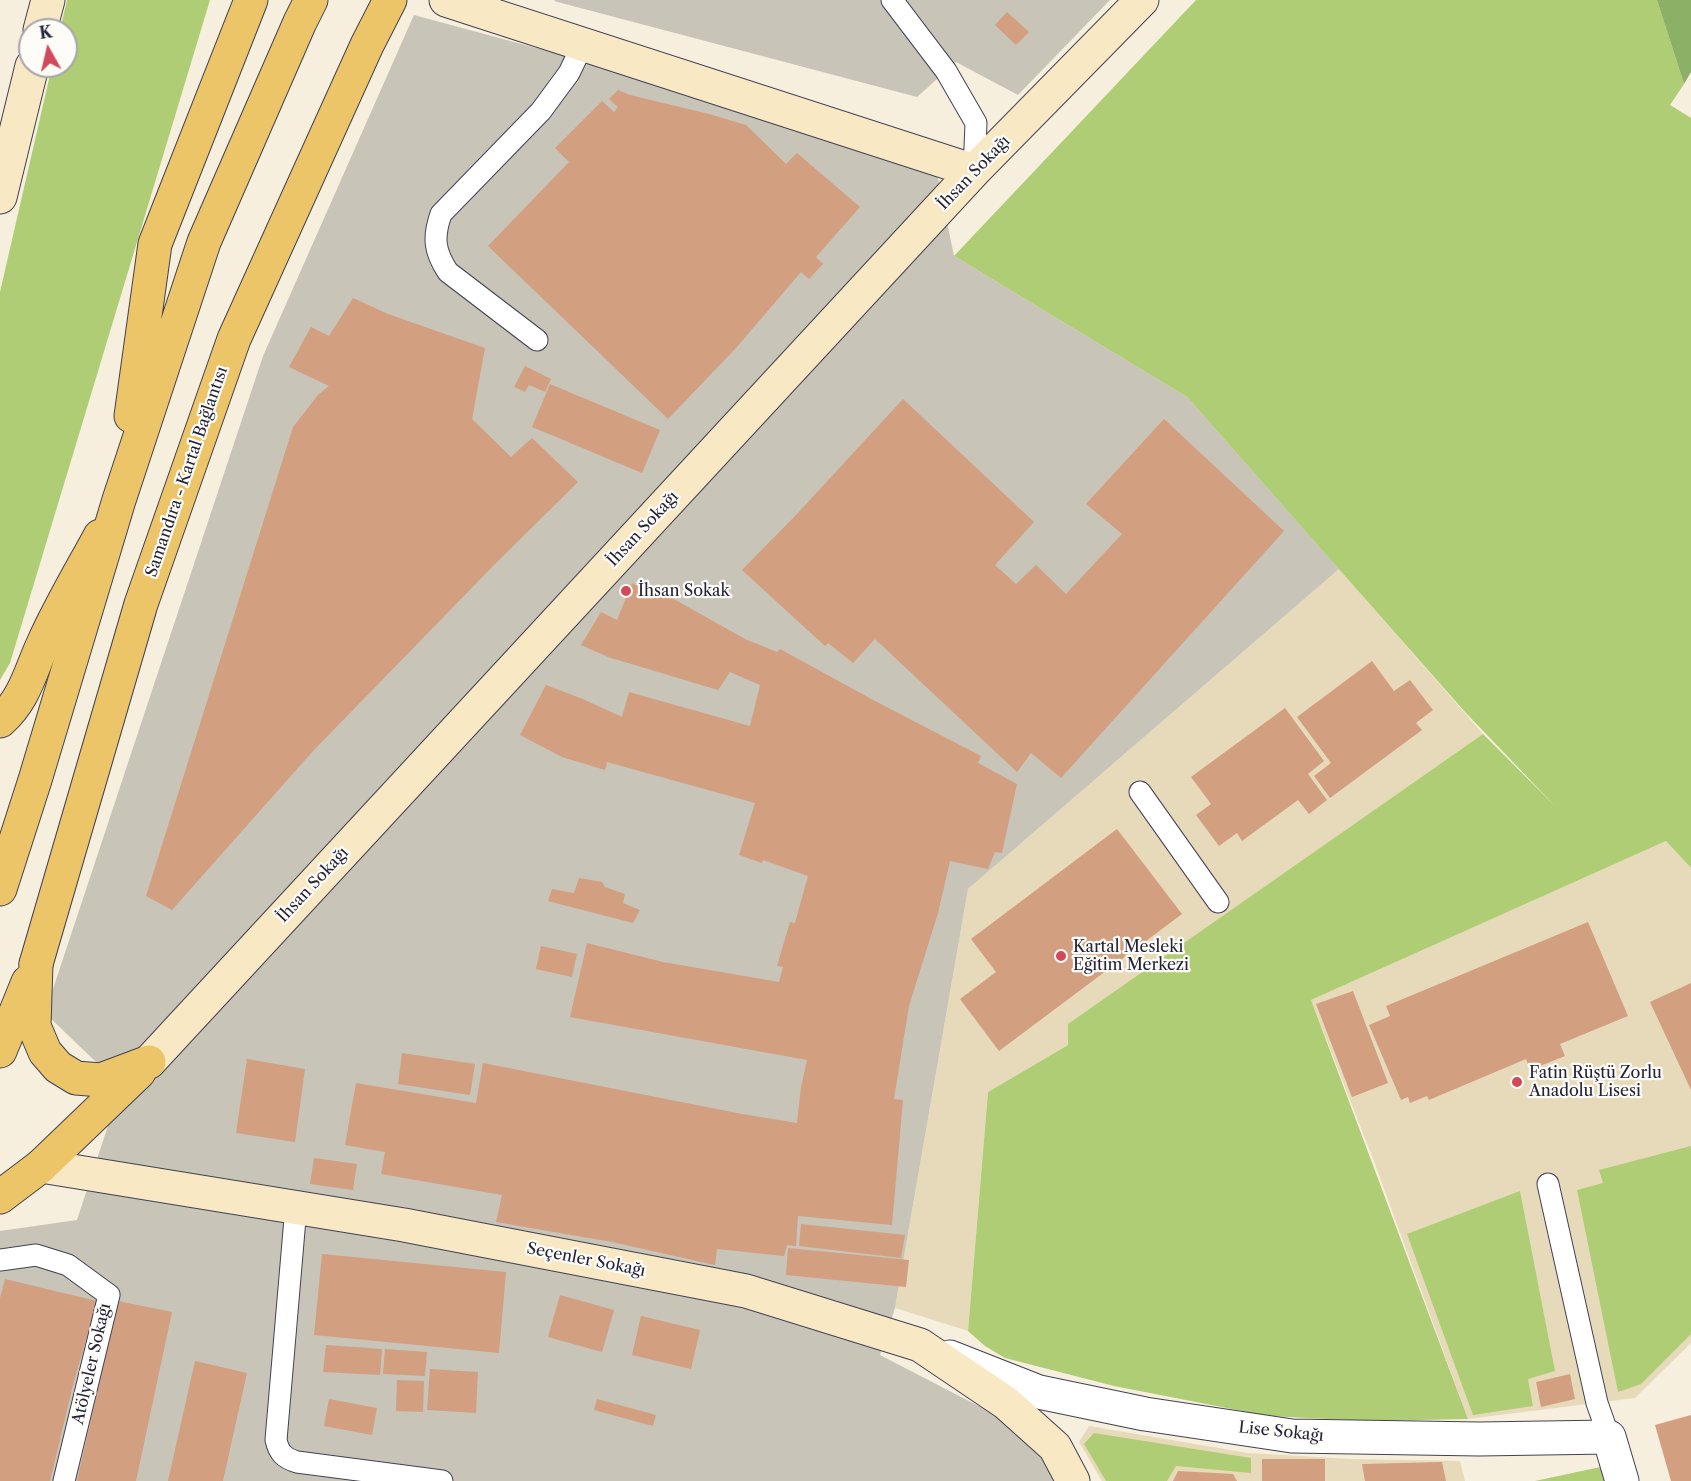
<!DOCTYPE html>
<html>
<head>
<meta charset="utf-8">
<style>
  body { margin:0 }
  #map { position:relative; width:1691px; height:1481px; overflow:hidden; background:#f6efdd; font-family:"Libre Caslon Text",serif }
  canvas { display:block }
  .north { position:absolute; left:18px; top:18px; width:60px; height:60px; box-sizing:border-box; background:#fdfcf7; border:2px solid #a5a5ac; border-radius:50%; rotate:352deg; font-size:16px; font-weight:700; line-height:24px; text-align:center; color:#22223b }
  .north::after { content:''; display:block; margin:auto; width:21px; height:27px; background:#d1495b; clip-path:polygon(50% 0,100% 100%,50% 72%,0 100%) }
</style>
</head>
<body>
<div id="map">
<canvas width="1691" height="1481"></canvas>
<div class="north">K</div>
</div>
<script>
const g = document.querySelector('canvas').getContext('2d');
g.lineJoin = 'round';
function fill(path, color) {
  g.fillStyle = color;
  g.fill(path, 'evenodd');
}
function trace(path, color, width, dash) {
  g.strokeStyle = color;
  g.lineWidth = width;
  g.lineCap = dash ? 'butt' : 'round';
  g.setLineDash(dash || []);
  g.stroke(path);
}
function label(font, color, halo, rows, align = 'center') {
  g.font = font + ' "Libre Caslon Text",serif';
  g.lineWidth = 4.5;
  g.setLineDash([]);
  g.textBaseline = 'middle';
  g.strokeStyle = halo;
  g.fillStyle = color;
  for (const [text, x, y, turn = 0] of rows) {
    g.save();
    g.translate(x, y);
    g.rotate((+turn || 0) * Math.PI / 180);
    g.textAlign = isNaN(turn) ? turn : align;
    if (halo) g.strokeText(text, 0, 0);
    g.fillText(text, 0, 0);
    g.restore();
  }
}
fill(new Path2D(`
  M1339 569 1483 734 1069 1024 1068 1045 988 1092 968 1331 895 1308 968 889Z
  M1666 841 1691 868V1343L1635 1398 1468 1419 1375 1164 1311 1000Z
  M1089 1426 1248 1453 1352 1459 1460 1461 1465 1481H1102L1079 1442Z`), '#e7daba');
fill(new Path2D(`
  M555 0H1110L1018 95 956 62 917 97 554 1Z
  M414 15 933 155 954 256 1187 397 1339 569 968 889 895 1308 880 1355 1048 1442 1072 1481H0V1231L77 1220 121 1086 45 1013 263 356Z`), '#c8c4b8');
fill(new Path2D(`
  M67 0H210L10 663 0 680V292L52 66H66V30H60Z
  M1196 0H1657L1684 84 1670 105 1691 118V868L1666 841 1311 1000 1468 1419 1370 1421 1268 1416 1114 1386 1005 1358 985 1346 968 1331 988 1092 1068 1045V1024L1483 734 1557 808 1465 712 1187 397 954 256Z
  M1691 1146V1334L1641 1384 1618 1392 1577 1190 1603 1183 1599 1170Z
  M1520 1191 1555 1371 1528 1379 1533 1406 1473 1415 1407 1234Z
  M1094 1433 1251 1458V1473L1176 1466 1167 1481H1106L1084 1444Z
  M1605 1466 1608 1481H1535Z`), '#afcd74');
fill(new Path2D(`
  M1657 0H1691V72L1684 84Z`), '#8bb066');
fill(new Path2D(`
  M1007 12 1029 32 1016 45 995 25Z
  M618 90 630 95 709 114 746 125 786 164 797 153 860 207 816 257 823 264 809 279 801 272 736 348 668 419 488 246 569 162 555 148 602 101 614 112 618 107 609 99Z
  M353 298 388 314 485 348 472 419 511 457 532 438 578 482 495 564 313 751 172 910 146 896 293 427 318 395 329 386 289 367 311 327 329 336Z
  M525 366 551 379 545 392 529 385 525 392 514 387Z
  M550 384 660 430 642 473 532 427Z
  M903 399 1034 522 995 565 1016 584 1036 565 1066 594 1122 534 1086 504 1164 419 1284 531 1061 778 1031 753 1017 772 875 639 853 663 828 643 825 646 742 570 797 514Z
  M632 583 652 593 654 588 747 640 777 652 780 649 875 701 981 756 978 763 1017 784 1002 853 995 852 988 869 950 861 938 913 909 1006 894 1099 903 1100 892 1225 798 1216 796 1246 787 1245 784 1256 717 1249 715 1265 612 1242 496 1222 502 1195 381 1174 385 1152 345 1145 356 1083 476 1103 483 1063 742 1114 797 1123 801 1087 807 1060 570 1017 587 943 663 962 779 982 783 967 777 966 790 922 795 923 808 876 763 860 762 863 739 855 755 803 607 762 605 770 562 757 520 735 546 685 585 700 622 717 629 692 750 726 760 685 730 672 718 690 608 657 581 645 601 612 617 620Z
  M1372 661 1394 691 1410 680 1433 710 1416 723 1422 730 1330 798 1314 776 1331 763 1297 717Z
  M1285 708 1324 761 1308 774 1327 800 1309 814 1298 800 1242 841 1237 833 1219 846 1196 815 1211 804 1191 777Z
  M1117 829 1182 914 999 1051 960 999 996 972 971 939Z
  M579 878 602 882 605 887 625 894 623 903 640 910 633 923 548 901 552 889 574 893Z
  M1588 922 1628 1016 1560 1044 1565 1056 1530 1070 1526 1059 1429 1100 1427 1096 1410 1103 1408 1097 1401 1100 1369 1025 1390 1016 1386 1006Z
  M541 946 577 954 572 977 536 969Z
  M1691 983V1090L1650 1002Z
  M1353 991 1388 1083 1352 1097 1316 1004Z
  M402 1053 475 1064 470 1095 398 1084Z
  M247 1059 305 1069 295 1142 236 1133Z
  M314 1158 357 1164 353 1190 310 1184Z
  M801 1224 905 1235 901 1258 799 1246Z
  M788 1248 909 1260 906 1287 786 1275Z
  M322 1254 506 1272 499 1353 314 1335Z
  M5 1279 97 1301 73 1385 50 1481H0V1298Z
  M560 1295 614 1310 602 1352 548 1337Z
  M118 1301 172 1312 136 1481H77Z
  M641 1316 700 1330 691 1369 632 1355Z
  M326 1345 382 1349 380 1375 323 1372Z
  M385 1349 427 1352 425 1376 383 1374Z
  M195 1361 247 1373 223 1481H168Z
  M430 1369 478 1372 476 1413 427 1410Z
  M1570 1374 1575 1399 1541 1407 1536 1382Z
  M397 1380 424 1381 423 1412 396 1411Z
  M329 1399 377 1408 372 1435 324 1426Z
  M597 1399 656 1415 653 1426 594 1410Z
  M1691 1415V1481H1671L1655 1425Z
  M1262 1459H1325V1481H1262Z
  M1442 1462 1446 1481H1365L1362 1464Z
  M1178 1471 1233 1474 1237 1481H1173Z`), '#d29f80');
const lane = new Path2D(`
  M892 0 946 71 976 123 974 171
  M537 340 448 272C434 251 433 237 441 214L541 111 569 73 583 44
  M1140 792 1218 902
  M1548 1184 1597 1403 1609 1437
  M296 1207 276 1440C279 1453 284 1458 297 1462L442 1481
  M0 1260 36 1255 68 1265 109 1295 64 1481`);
const street = new Path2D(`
  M950 1357 1039 1392 1145 1414 1292 1436 1479 1439 1609 1437 1622 1481`);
const secondary = new Path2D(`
  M446 0 974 171
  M40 30 48 0
  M0 197 32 66
  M149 1062 974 171 1142 0
  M41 1166 404 1225 746 1291 920 1345 1006 1403 1055 1447 1073 1481`);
const primary = new Path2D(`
  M0 721C25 699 30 672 43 644 59 608 81 571 100 536
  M36 964 34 1026 45 1052 58 1067 76 1078 101 1080 149 1062
  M0 1051 28 982
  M0 1197 41 1166 139 1072`);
const highway = new Path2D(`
  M131 416 155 244 251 0
  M0 889 35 780 119 500 204 242 300 22 311 0
  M36 964 141 604 234 339 367 45 390 0`);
trace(lane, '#424153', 23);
trace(street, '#424153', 35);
trace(secondary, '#424153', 35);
trace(primary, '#424153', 35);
trace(highway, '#424153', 35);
trace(lane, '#fff', 21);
trace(street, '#fff', 33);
trace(secondary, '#f8e8c3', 33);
trace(primary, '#edc569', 33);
trace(highway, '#edc569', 33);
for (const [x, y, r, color] of [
  [626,591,6,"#d1495b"],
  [1061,956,6,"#d1495b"],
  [1517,1082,6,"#d1495b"]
]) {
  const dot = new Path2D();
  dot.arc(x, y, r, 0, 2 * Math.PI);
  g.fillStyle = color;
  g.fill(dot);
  trace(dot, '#fdfcf7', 2);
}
label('16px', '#22223b', '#fdfcf7', [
  ["İhsan Sokağı",974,173,-46],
  ["Samandıra - Kartal Bağlantısı",187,472,-71],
  ["İhsan Sokağı",643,529,-47],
  ["İhsan Sokağı",313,885,-47],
  ["Seçenler Sokağı",586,1260,11],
  ["Atölyeler Sokağı",92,1364,-77],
  ["Lise Sokağı",1281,1432,6]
]);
label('16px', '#22223b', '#fdfcf7', [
  ["İhsan Sokak",638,591],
  ["Kartal Mesleki",1073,947],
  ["Eğitim Merkezi",1073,965],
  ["Fatin Rüştü Zorlu",1529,1073],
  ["Anadolu Lisesi",1529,1091]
], 'left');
</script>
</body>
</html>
